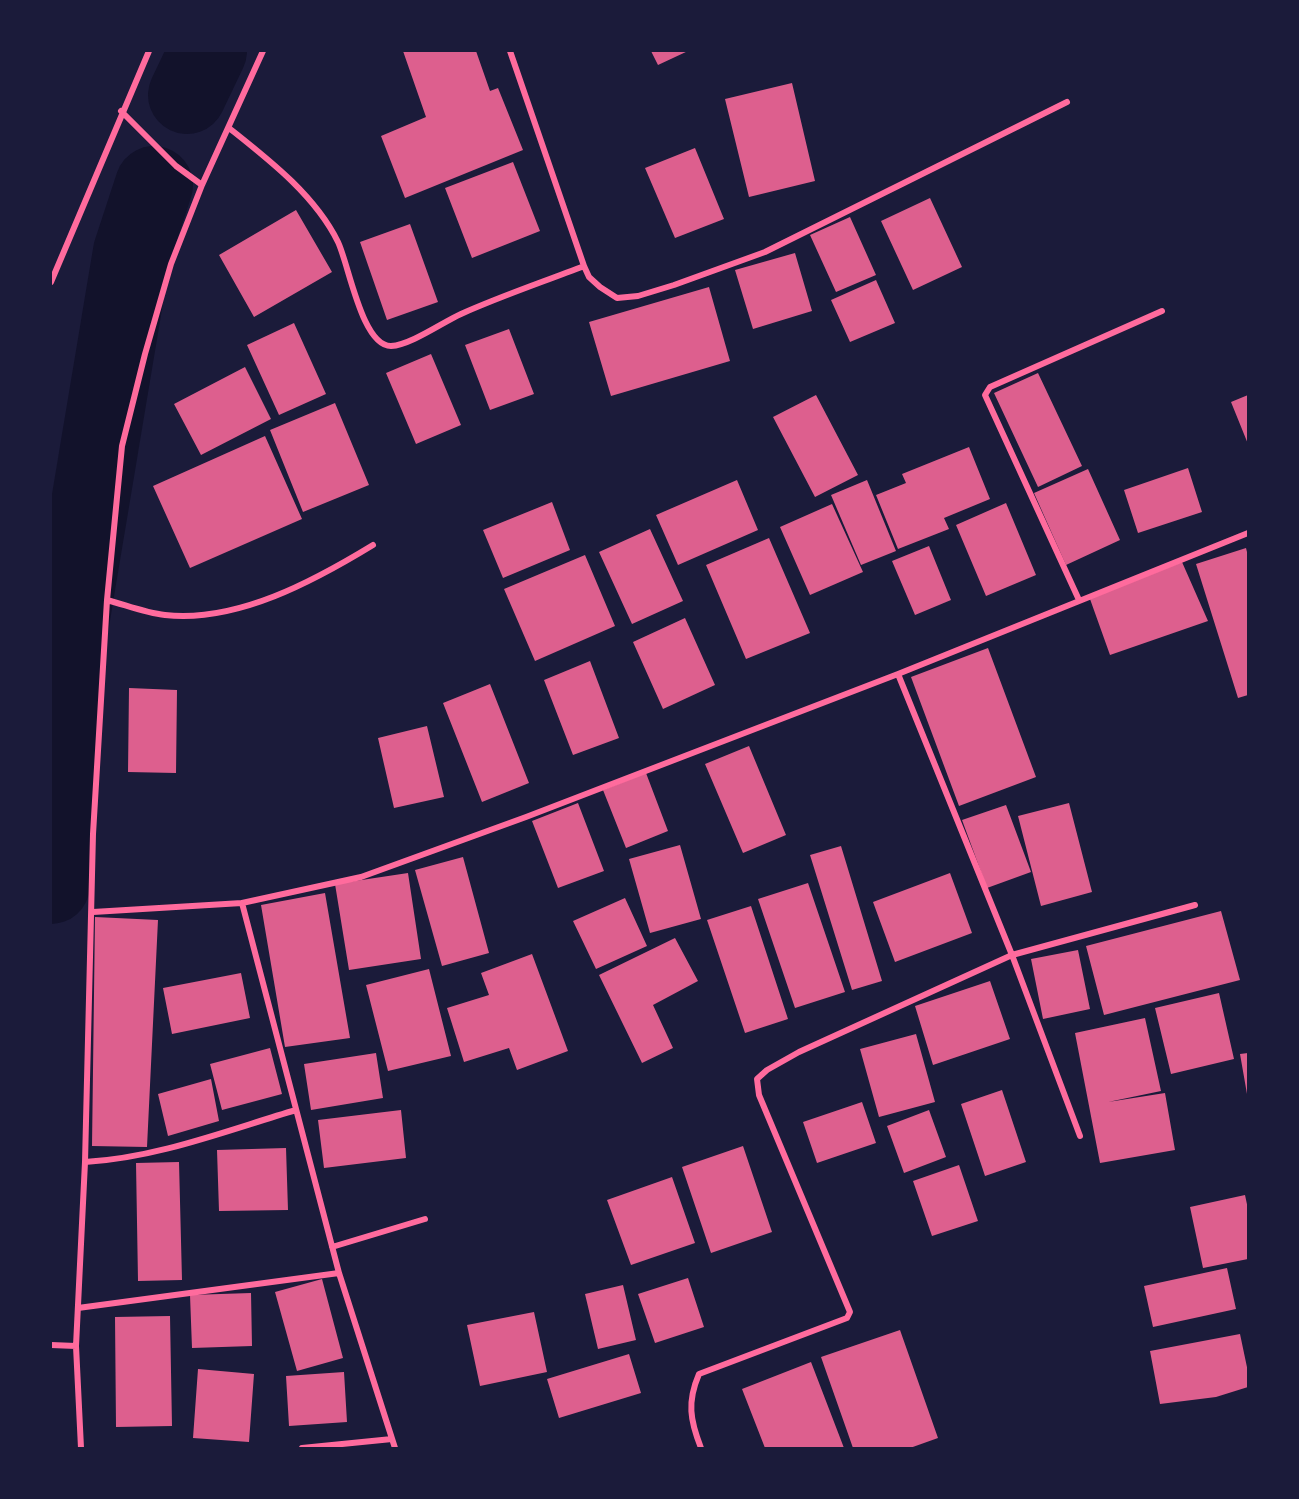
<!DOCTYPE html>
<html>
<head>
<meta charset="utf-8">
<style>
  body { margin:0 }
  #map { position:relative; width:1299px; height:1499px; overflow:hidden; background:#1b1b3a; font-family:Raleway,sans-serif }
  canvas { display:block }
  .frame { position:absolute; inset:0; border:52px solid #1b1b3a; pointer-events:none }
</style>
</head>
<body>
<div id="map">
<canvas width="1299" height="1499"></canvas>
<div class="frame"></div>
</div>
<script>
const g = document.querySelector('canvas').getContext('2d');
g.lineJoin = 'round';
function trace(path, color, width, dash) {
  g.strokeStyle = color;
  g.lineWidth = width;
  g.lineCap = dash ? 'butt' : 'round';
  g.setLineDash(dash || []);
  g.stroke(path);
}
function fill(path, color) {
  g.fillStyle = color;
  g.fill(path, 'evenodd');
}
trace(new Path2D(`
  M187 95 208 51
  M51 885 65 653 132 252 154 185`), '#12122b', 78);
fill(new Path2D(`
  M403 51H476L490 91 498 88 523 150 405 198 381 136 426 117Z
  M651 51H688L658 65Z
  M792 83 815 181 749 197 725 99Z
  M695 148 724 219 675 238 645 168Z
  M513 162 540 231 472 258 445 188Z
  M930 198 962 267 913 290 881 221Z
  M296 210 332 272 254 317 219 255Z
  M850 217 876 275 836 292 810 235Z
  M410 224 438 302 387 320 360 242Z
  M795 253 812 311 753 329 735 270Z
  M876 280 895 323 850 342 831 300Z
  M709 287 730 361 611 396 589 322Z
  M294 323 326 394 279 415 247 345Z
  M509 329 534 394 490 410 465 345Z
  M431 354 461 425 416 444 386 373Z
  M245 367 271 419 201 455 174 404Z
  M1038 373 1082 466 1038 487 994 393Z
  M816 395 858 475 815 497 773 417Z
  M1248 395V444L1231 402Z
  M335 403 369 485 303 512 270 430Z
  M265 436 302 519 190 568 153 486Z
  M969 447 990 499 944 518 949 529 898 549 876 495 906 483 902 474Z
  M1188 468 1202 512 1138 533 1124 490Z
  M1088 469 1120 540 1066 565 1034 493Z
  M737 480 758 530 678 565 656 515Z
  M867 480 896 551 861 565 831 495Z
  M552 502 570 550 503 578 483 530Z
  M1006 503 1036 575 986 596 956 525Z
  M832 504 863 572 810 595 780 527Z
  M650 529 683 601 632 624 599 552Z
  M769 538 810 633 746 659 706 565Z
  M929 546 951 600 915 615 892 561Z
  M1246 548 1248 556V695L1238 698 1196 564Z
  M585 555 615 626 535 661 504 589Z
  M1182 562 1208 621 1110 655 1090 599Z
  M685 618 715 685 663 709 633 642Z
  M988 648 1036 777 959 806 911 677Z
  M590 661 619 738 573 755 544 680Z
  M490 684 529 783 482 802 443 703Z
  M129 688 177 690 176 773 128 772Z
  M427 726 444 797 394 808 378 738Z
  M749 746 786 835 743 853 705 764Z
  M646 773 668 831 626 848 603 790Z
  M578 803 604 871 558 888 532 821Z
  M1069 803 1092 892 1041 906 1018 816Z
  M1006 805 1031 872 987 888 962 820Z
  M680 845 701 919 650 933 629 859Z
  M841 846 882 981 852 990 810 855Z
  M463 857 489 953 442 966 415 870Z
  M408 873 421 959 349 970 335 884Z
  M950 873 972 933 895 962 873 902Z
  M808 883 845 992 795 1008 758 899Z
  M325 893 350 1038 285 1047 261 905Z
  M625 898 647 946 596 969 573 921Z
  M751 906 788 1019 745 1033 707 920Z
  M1221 911 1240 980 1104 1015 1086 946Z
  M95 917 158 920 147 1147 92 1146Z
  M675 938 698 981 653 1005 673 1048 642 1063 599 975Z
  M1078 950 1090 1009 1043 1019 1031 959Z
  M532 954 568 1051 517 1070 509 1048 464 1062 447 1008 489 995 481 973Z
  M429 969 451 1056 388 1071 366 985Z
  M241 973 250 1018 172 1034 163 988Z
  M990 981 1010 1039 933 1065 915 1006Z
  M1219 993 1234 1059 1171 1074 1155 1008Z
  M1145 1018 1161 1091 1108 1102 1165 1093 1175 1150 1100 1163 1075 1033Z
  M916 1034 935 1102 879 1117 860 1049Z
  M270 1048 282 1094 222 1110 210 1064Z
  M376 1053 383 1098 311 1110 304 1064Z
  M1248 1053V1094H1247L1240 1054Z
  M211 1079 219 1121 168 1136 158 1094Z
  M1002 1090 1026 1162 985 1176 961 1104Z
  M862 1102 876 1143 817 1163 803 1122Z
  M401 1110 406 1158 324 1168 318 1120Z
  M929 1110 946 1157 904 1173 887 1126Z
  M743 1146 772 1232 711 1253 682 1167Z
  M286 1148 288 1210 219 1211 217 1150Z
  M179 1162 182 1280 138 1281 136 1163Z
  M959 1165 978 1221 932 1236 913 1181Z
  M672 1177 695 1243 631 1265 607 1200Z
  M1245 1195 1248 1209V1259L1203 1268 1190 1207Z
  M1227 1268 1236 1309 1153 1327 1144 1286Z
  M688 1278 704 1327 655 1343 638 1294Z
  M322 1279 343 1358 297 1371 275 1292Z
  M623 1285 636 1340 598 1349 585 1294Z
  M251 1293 252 1346 192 1348 190 1295Z
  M534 1312 547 1372 480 1386 467 1325Z
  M170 1316 172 1426 116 1427 115 1317Z
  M900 1330 938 1438 910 1448H853L821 1357Z
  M1240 1334 1248 1372V1387L1216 1397 1160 1404 1150 1351Z
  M629 1354 641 1393 559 1418 547 1379Z
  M811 1362 844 1448H765L742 1389Z
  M198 1369 254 1374 249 1442 193 1438Z
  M344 1372 347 1422 289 1426 286 1376Z`), '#dd5f8e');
trace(new Path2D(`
  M510 51 584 266 589 277 600 287 617 298 638 296 674 285 765 252 1067 102
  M121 111 176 166 202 185
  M229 128C268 159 315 195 338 242 349 265 362 346 391 346 411 345 443 322 461 314 501 296 543 282 584 266
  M51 282 149 51
  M107 600C126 605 145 613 165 615 237 623 314 581 373 545
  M1079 600 985 395 990 387 1162 311
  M898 674 1012 955 1080 1136
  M242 903 339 1273 395 1448
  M93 912 242 903 361 877 526 817 898 674 1248 533
  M85 1162C157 1158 228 1130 296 1110
  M332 1247 425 1219
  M78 1308 339 1273
  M51 1345 76 1346
  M81 1448 76 1346 85 1162 93 834 107 600 122 446 145 354 171 264 202 185 263 51
  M302 1448 392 1439
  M701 1448C690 1420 687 1402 699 1374L847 1318 850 1312 759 1095 757 1079 767 1070 799 1052 1012 955 1195 905`), '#ff6b9d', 6);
</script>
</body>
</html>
